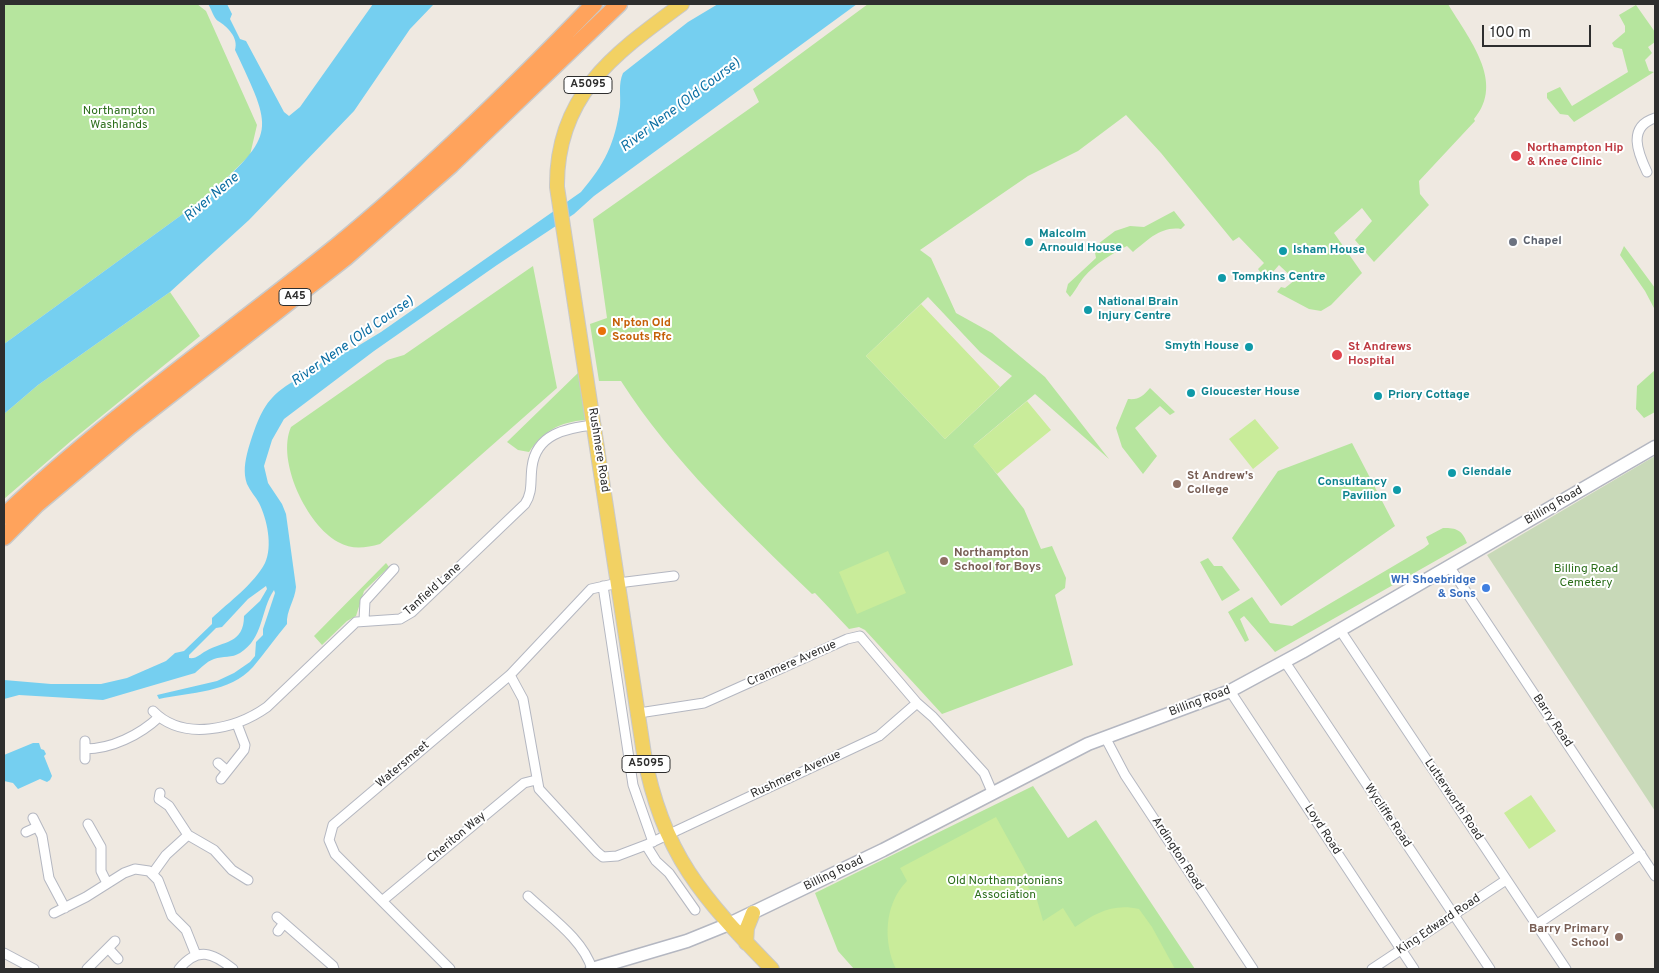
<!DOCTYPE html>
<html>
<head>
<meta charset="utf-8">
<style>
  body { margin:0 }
  #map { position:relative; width:1659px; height:973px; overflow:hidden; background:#efe9e1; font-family:Overpass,sans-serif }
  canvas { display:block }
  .frame { position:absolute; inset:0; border:5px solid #2e2e2e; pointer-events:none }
  .scale { position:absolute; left:1482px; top:25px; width:109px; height:22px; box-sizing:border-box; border:2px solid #2e2e2e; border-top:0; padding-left:6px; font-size:15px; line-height:18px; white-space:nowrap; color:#2e2e2e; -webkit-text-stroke:4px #fff; paint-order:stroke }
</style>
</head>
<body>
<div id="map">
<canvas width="1659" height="973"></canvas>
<div class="frame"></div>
<div class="scale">100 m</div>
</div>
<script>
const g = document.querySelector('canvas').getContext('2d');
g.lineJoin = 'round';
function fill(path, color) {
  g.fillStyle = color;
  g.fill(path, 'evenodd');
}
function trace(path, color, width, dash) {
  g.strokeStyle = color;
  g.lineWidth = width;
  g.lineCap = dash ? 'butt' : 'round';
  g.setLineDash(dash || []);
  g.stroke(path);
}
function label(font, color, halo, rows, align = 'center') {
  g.font = font + ' Overpass,sans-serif';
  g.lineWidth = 4;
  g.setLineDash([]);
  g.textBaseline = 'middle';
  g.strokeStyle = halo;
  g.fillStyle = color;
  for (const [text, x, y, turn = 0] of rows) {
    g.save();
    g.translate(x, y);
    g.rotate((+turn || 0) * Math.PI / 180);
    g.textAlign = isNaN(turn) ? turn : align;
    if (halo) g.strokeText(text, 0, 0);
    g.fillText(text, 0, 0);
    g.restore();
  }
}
fill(new Path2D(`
  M4 4H197L206 11 257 125 250 155 209 195 4 344Z
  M868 4H1448C1468 38 1506 82 1474 119L1475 121 1419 181 1420 194 1429 205 1374 262 1355 240 1372 221 1362 208 1334 233 1362 273 1331 305 1321 311 1309 309 1277 292 1281 287 1285 288 1295 280 1279 265 1266 280 1258 269 1264 263 1239 237 1233 241 1161 153 1126 115 1078 151 1028 176 920 250 931 258 956 313 992 333 1045 377 1109 459 1035 394 974 445 1024 509 1041 549 1052 546 1066 578 1065 588 1055 595 1073 665 942 714 865 630 859 627 849 629 815 593 812 594C743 527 673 462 621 381H599L590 324 607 318 593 219 759 102 753 89ZM928 297 980 352 1012 376 945 439 866 356Z
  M1636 5 1655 32V42L1648 47 1652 53 1645 60 1649 71 1654 72 1574 122 1568 115 1560 114 1547 98V93L1560 87 1572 106 1628 72 1622 49 1614 47 1612 43 1625 32V26L1619 15Z
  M1174 211 1185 225 1181 229C1161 226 1148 240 1133 252L1127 246C1113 253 1095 264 1084 277 1079 283 1076 290 1070 297L1066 292 1068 284 1096 258 1094 247 1115 231 1130 226 1144 227Z
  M1624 246 1655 288V310L1645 291 1620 255Z
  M533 266 557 388 380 544C365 548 352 550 338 542 307 525 276 461 291 427L387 360 404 355Z
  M170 292 200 336 71 441 4 499V414L38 385Z
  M581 370 585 420C560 422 543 431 529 452L518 450 507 442Z
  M1655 370V412L1644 418 1636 409 1637 386Z
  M1150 388 1175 412 1170 415 1160 406 1135 428 1157 456 1143 474 1122 447 1116 428 1128 399C1139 400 1143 396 1150 388Z
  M1352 443 1395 526 1281 606 1232 538 1278 471Z
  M1443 528C1457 528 1462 530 1467 543L1275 652 1244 616 1240 619 1249 640 1245 642 1228 612 1252 597 1270 623 1292 626 1424 548 1429 544 1426 537Z
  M1208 558 1214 566H1222L1240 590 1222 601 1200 562Z
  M386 563 389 567 364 591 356 616 347 621 322 645 314 636Z
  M1033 786 1068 838 1096 820 1195 969H854L838 951 815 893Z`), '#b6e59e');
fill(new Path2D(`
  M1655 456V811L1487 555Z`), '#c8d9b8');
fill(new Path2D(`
  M921 304 1000 387 945 439 866 356Z
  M1027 401 1051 430 997 474 973 446Z
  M1255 419 1279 448 1253 469 1229 439Z
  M888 551 906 593 857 614 839 572Z
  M1531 795 1556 831 1529 849 1504 813Z
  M996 817 1033 884 1028 887 1037 900 1043 921 1063 908 1075 927C1096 913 1113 903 1139 909L1152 927 1175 969H896C883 942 884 904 907 881L900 868Z`), '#c9ec9a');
fill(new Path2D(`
  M208 4H227L232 14 230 19 240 39 246 41 284 112 289 116 300 107 373 4H434L410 29 354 111 249 220 170 292 38 385 4 414V344L209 195C277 133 273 131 235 50 239 38 227 26 218 21 214 19 211 8 208 4Z
  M718 4H857L594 196 574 214 497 265 374 351 284 419 272 440 264 466 268 483 282 504 286 514 296 587C295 600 286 611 287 624 275 638 265 653 253 667 230 693 190 692 159 699L157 695 217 681 234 673 250 662 255 656 256 642 263 635V629L275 593 274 590C260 611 264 638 240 653 232 658 223 656 214 659 206 662 202 667 195 673L103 700 19 695 4 699V680L51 684H101L127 678 166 661 175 653 184 651 212 624V618C229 602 254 584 265 563 273 546 267 519 259 503 256 497 250 491 247 484 243 473 245 461 248 450 253 434 260 410 272 398 288 380 315 374 329 354L353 349 381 332 581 192C605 164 615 143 620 107 621 94 618 85 623 73L688 22ZM266 586 267 589 260 601 244 616C244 644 223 641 206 651 200 654 197 659 189 658V655L216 628 222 627 248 599Z
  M33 743H39L41 749 44 750 46 754 44 756 52 776 50 780 47 782 40 779 18 789 13 783 4 781V755Z`), '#75cff0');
const street = new Path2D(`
  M1647 172C1638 153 1627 127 1655 118
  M1449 566 1655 876
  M603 586 633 785 653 842
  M364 620 365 601 394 569
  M1340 630 1566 969
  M1285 662 1490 969
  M510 675 523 699 539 789 597 852 603 857 617 856 646 845 879 736 917 703
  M1230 691 1414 969
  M153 711C183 742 236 729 267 707L356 622 400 619 412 612 525 504C533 492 530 481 532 467 536 434 566 428 594 425
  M639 713 704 703 847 639 860 636 917 703 933 717 984 773 993 794
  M1105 737 1125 775 1253 969
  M85 749C111 749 140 735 159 717
  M85 759V741
  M218 763 226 770
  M221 779 244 750 245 745 237 724
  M160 793 159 799 169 806 188 835 214 850 232 870 248 880
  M33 818 42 836 49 878 65 908
  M88 824 101 847V871L107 883
  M26 832 37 827
  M646 845 656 861 669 873 695 910
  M153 873 166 855 188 835
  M528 896C550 917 583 939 592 969
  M382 901 524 783 536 780
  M54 913 86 897 124 873 135 869 149 871 158 880 172 916 186 930 196 955
  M277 917 333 966 334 969
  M1536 925 1641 854
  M278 931 284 923
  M108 948 118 959
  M4 953 34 969
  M87 969 115 941
  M179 969C198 946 213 953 233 969
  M450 969 335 854 329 840 333 825 510 675 591 589 618 583 674 576
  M1372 969 1506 880`);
const secondary = new Path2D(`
  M592 969 687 941 729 924 883 850 1088 744 1230 691 1302 652 1655 447`);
const primary = new Path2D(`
  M682 4C614 54 556 95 557 187L644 754C662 854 703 898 772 969
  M746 943 747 928 753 913`);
const highway = new Path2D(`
  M4 516C107 418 226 336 337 246 428 171 512 89 594 4
  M4 537 36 505 130 426 345 258 451 165 619 4`);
trace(street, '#b4b7c1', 11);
trace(secondary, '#b4b7c1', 15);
trace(primary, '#c9c9c9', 16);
trace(highway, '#c9c9c9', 19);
trace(street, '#fff', 9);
trace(secondary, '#fff', 12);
trace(primary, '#f2d163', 14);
trace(highway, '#ffa35c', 16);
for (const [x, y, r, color] of [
  [1516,156,6,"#e0444e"],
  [1029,242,5,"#0f9aa8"],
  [1513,242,5,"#6b7280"],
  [1283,251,5,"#0f9aa8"],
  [1222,278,5,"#0f9aa8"],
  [1088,310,5,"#0f9aa8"],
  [602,331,5,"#e8710a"],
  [1249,347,5,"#0f9aa8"],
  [1337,355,6,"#e0444e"],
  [1191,393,5,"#0f9aa8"],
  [1378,396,5,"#0f9aa8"],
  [1452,473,5,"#0f9aa8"],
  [1177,484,5,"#8d6e63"],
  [1397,490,5,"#0f9aa8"],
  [944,561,5,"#8d6e63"],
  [1486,588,5,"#3f7fe0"],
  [1619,937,5,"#8d6e63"]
]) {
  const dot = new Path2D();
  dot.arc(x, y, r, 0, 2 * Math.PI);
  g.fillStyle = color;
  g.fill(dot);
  trace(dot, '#fff', 2);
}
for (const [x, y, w] of [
  [588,85,48],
  [295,297,32],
  [646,764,48]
]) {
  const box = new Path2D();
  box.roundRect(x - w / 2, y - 8.5, w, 17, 4);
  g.fillStyle = '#fff';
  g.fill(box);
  trace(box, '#2e2e2e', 1);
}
label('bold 11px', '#2e2e2e', null, [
  ["A5095",588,85],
  ["A45",295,297],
  ["A5095",646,764]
]);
label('12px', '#2c6e1b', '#fff', [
  ["Northampton",119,112],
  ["Washlands",119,126],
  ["Billing Road",1586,570],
  ["Cemetery",1586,584],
  ["Old Northamptonians",1005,882],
  ["Association",1005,896]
]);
label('bold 12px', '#be3a42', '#fff', [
  ["Northampton Hip",1527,149],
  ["& Knee Clinic",1527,163],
  ["St Andrews",1348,348],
  ["Hospital",1348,362]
], 'left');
label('bold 12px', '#0d838f', '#fff', [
  ["Malcolm",1039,235],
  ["Arnould House",1039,249],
  ["Isham House",1293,251],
  ["Tompkins Centre",1232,278],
  ["National Brain",1098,303],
  ["Injury Centre",1098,317],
  ["Smyth House",1239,347,"right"],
  ["Gloucester House",1201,393],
  ["Priory Cottage",1388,396],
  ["Glendale",1462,473],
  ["Consultancy",1387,483,"right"],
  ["Pavilion",1387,497,"right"]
], 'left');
label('bold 12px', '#5b616d', '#fff', [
  ["Chapel",1523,242]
], 'left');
label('bold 12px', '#c56008', '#fff', [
  ["N'pton Old",612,324],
  ["Scouts Rfc",612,338]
], 'left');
label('12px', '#2e2e2e', '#fff', [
  ["Rushmere Road",598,450,81],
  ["Billing Road",1554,506,-30],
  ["Tanfield Lane",433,590,-42],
  ["Cranmere Avenue",792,664,-24],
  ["Billing Road",1200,702,-21],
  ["Barry Road",1552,721,56],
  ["Watersmeet",403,765,-40],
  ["Rushmere Avenue",796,775,-25],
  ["Lutterworth Road",1453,800,56],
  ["Wycliffe Road",1387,816,56],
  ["Loyd Road",1322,830,57],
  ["Cheriton Way",457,838,-40],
  ["Ardington Road",1177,854,57],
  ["Billing Road",834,874,-26],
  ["King Edward Road",1439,925,-34]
]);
label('bold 12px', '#785e54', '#fff', [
  ["St Andrew's",1187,477],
  ["College",1187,491],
  ["Northampton",954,554],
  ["School for Boys",954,568],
  ["Barry Primary",1609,930,"right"],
  ["School",1609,944,"right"]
], 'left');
label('bold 12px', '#366cbe', '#fff', [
  ["WH Shoebridge",1476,581],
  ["& Sons",1476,595]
], 'right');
label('italic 14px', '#0d6fa3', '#fff', [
  ["River Nene (Old Course)",681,106,-37],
  ["River Nene",212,198,-40],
  ["River Nene (Old Course)",353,342,-35]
]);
</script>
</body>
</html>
